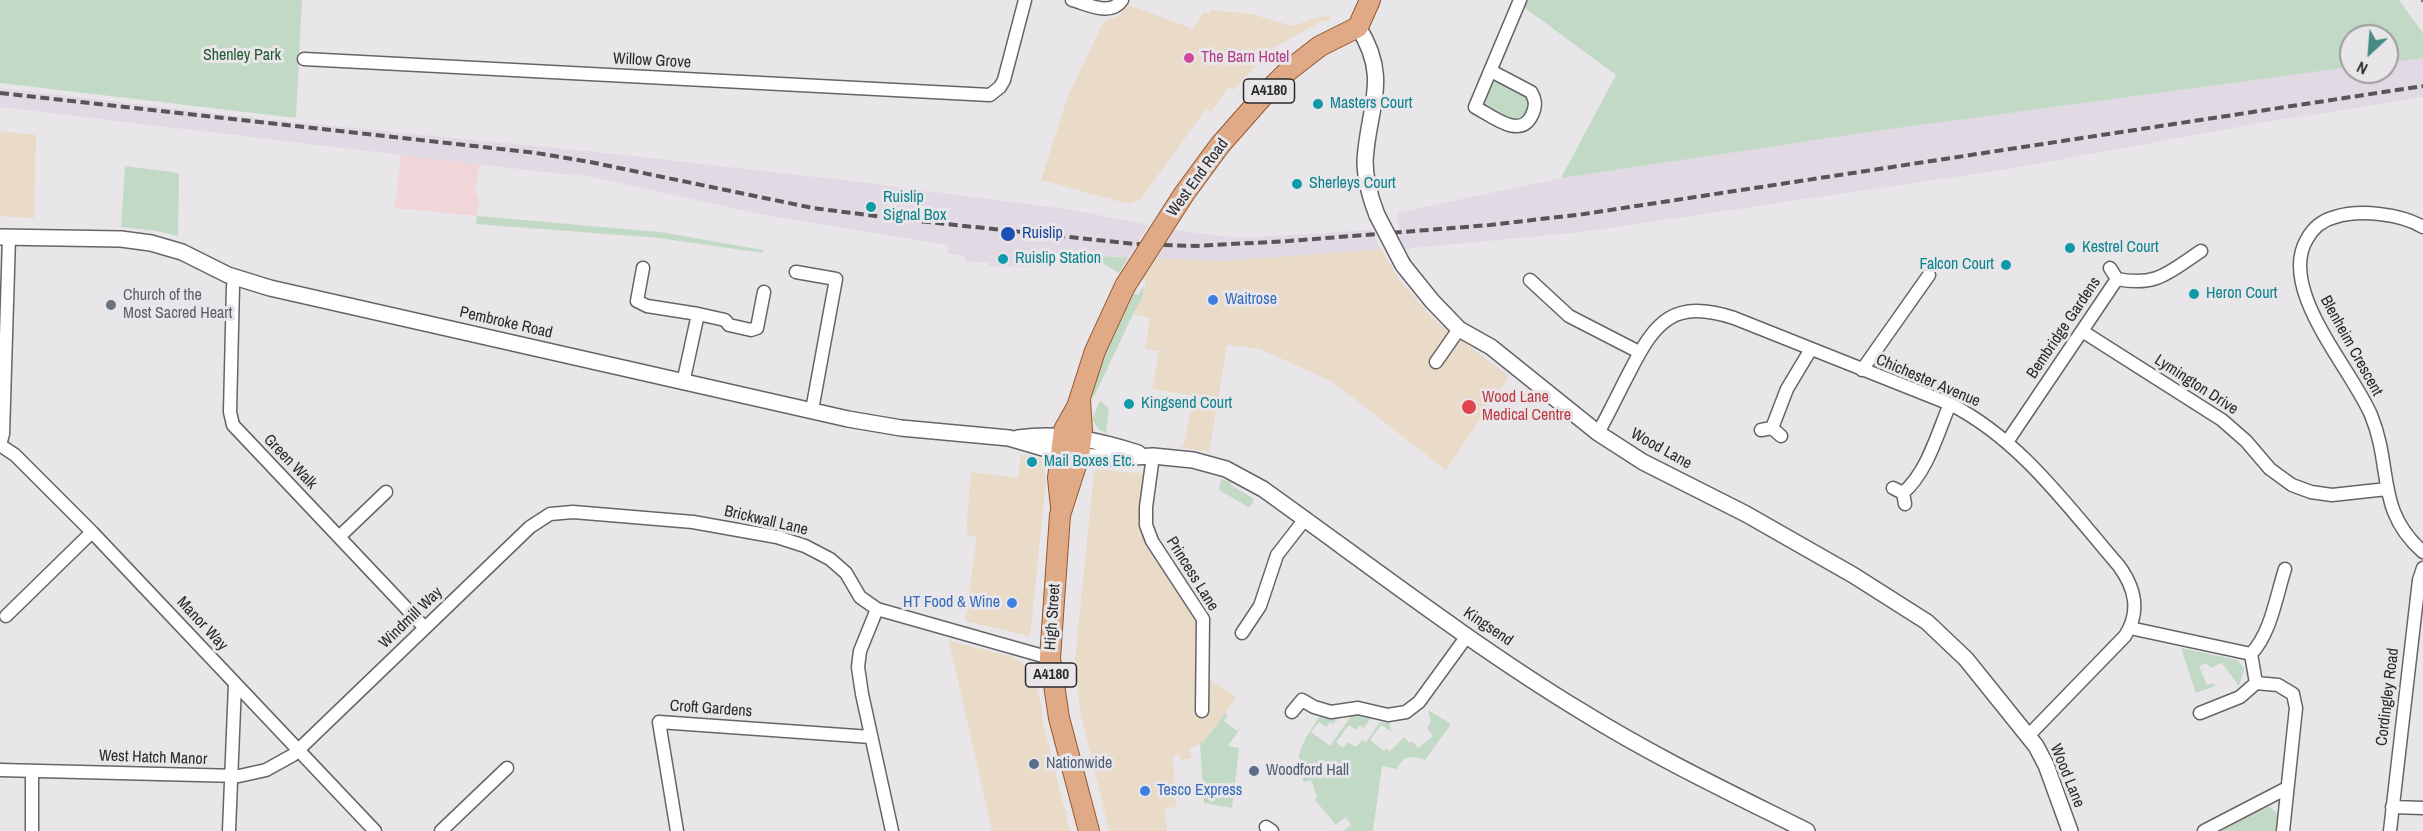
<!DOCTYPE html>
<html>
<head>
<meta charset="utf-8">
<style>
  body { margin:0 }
  #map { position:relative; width:2423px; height:831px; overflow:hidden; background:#e8e6e9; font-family:"Archivo Narrow",sans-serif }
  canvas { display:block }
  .north { position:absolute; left:2339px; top:24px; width:60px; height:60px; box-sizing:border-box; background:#e8e6e9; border:2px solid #9c9b9d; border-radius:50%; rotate:206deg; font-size:16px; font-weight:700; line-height:24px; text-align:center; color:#2b2a2b }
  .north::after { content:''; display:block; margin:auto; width:21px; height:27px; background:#448b85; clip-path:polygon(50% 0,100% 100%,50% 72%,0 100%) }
</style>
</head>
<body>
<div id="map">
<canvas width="2423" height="831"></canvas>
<div class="north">N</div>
</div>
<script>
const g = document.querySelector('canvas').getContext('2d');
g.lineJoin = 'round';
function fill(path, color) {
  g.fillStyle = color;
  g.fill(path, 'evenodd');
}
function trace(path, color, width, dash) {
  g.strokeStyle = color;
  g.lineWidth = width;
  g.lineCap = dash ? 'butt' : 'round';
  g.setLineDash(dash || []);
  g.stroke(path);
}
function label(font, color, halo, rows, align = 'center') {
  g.font = font + ' "Archivo Narrow",sans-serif';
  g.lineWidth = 6;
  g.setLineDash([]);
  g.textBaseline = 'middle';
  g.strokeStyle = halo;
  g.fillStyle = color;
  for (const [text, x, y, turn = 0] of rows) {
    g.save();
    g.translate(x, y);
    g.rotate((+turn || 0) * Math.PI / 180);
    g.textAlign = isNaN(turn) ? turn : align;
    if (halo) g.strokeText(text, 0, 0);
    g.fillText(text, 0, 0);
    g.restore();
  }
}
fill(new Path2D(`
  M1126 4 1193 29 1204 12 1208 14 1211 10 1251 14 1293 26 1319 17 1329 16 1330 20 1322 21 1273 48 1233 90 1229 87 1211 112 1206 109 1140 200 1129 204 1041 180 1068 96 1104 21 1119 16Z
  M0 131 36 135 34 218 0 216Z
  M1381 249 1399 279 1432 318 1509 376 1446 470 1331 381 1260 349 1227 345 1209 452 1180 447 1184 444 1194 396 1152 389 1159 351 1145 349 1150 318 1133 314 1143 296 1146 281 1142 279 1157 258 1226 261Z
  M1021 455 1041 457 1046 480 1030 636 965 621 977 537 966 534 971 472 1018 478Z
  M1097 469 1145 474 1141 530 1150 549 1198 619V678L1209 679 1236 697 1203 743 1190 748 1191 758 1181 760 1180 754 1173 757 1176 807 1165 808 1167 831H1109L1080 710 1075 659 1094 472Z
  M949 641 1010 656 1033 669 1043 713 1041 714 1070 831H992Z`), '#eadac8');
fill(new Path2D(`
  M401 155 480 163 475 188 479 199 477 216 395 208Z`), '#f0d5d9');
fill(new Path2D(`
  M2423 58V97L2266 122 2008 169 1582 232 1402 249 1397 213 1561 178 1883 130 2351 67V72H2387V63Z
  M0 88 263 119 615 154 859 182 1072 210 1149 225 1128 258 1104 255 1102 263 1041 256 1040 265 1029 264V267L989 266V263L965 261 966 257 948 253 949 245 764 215 579 174 578 176 0 107Z
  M1174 230 1239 238 1371 230 1381 249 1226 261 1157 258Z`), '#e1d9e3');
fill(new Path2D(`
  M0 0H302L296 118 0 83Z
  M1527 0H2399L2423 33V58L2387 63V36H2351V67L1883 130 1561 178 1616 75 1525 8Z
  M1491 71 1534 98 1524 125 1475 107Z
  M125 166 179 173 178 236 157 231 121 227Z
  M477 216 660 232 763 250V253L659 238 476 224Z
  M1080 254 1128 258 1119 273 1102 263 1077 260Z
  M1144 286 1143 296 1133 314 1092 401C1097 364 1116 326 1134 293L1138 295Z
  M1100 401 1109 408 1106 433 1098 429 1092 419Z
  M1221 479 1231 482V485L1254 499 1250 508 1219 490Z
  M2181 648 2238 660 2244 669 2239 686 2222 663 2210 668 2207 663 2199 666 2207 685 2214 683 2215 686 2196 693Z
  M1428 710 1451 724 1425 760C1413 755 1403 755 1397 769L1382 766 1373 831H1343L1351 825 1346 817 1336 825 1315 800 1317 796 1311 780 1304 782 1300 775V758L1298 757 1305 739 1319 717 1338 718 1333 724 1330 722 1326 727 1319 722 1311 732 1330 746 1351 716 1357 714 1370 719 1364 728 1360 725 1356 730 1349 725 1336 742 1343 748 1348 742 1356 747 1362 740 1366 742 1380 722 1389 723 1392 732 1381 725 1370 740 1384 751 1386 748 1390 751 1404 737 1409 743 1412 741 1418 748 1433 736 1427 728 1431 722Z
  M1225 713 1228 715 1224 721 1237 731 1243 724 1228 746 1239 748 1232 808 1204 803 1200 743H1203Z
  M2270 807 2279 815 2278 831H2215L2262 808Z`), '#c2d9c6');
const minor = new Path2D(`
  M1072 0C1087 4 1111 17 1122 0
  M304 59 990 95 1000 87 1004 80 1025 0
  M1491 71 1531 92C1536 101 1536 106 1532 115 1520 140 1492 116 1475 107L1520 0
  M2423 227C2401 214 2360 209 2335 217 2323 220 2313 228 2307 239 2277 289 2351 368 2371 415 2393 468 2375 510 2423 552
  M643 268 637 301 647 306 698 314
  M2110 268 2117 279
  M796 272 836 279 812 410
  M235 278 233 286 230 412 233 425 425 628
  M1530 280 1569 316 1639 352
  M2082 331 2222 420 2246 441 2270 469 2292 485 2311 492 2332 495 2387 489
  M1436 362 1459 329
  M1862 370 1929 275
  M683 383 698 314 725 320 729 325 751 330 757 328 764 292
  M1772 428 1787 389 1811 349
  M1761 430 1772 428 1781 436
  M1598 433C1609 413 1619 392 1630 371 1656 320 1674 299 1734 318L1950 404C2021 440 2068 507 2119 566 2135 588 2141 611 2125 636L2028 736
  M2007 442 2117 279C2157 287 2169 272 2201 251
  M0 445 15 455 92 532 375 831
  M0 445 3 434 9 237
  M1153 456 1146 507V525L1152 541 1203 619 1202 711
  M1893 488 1903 493 1905 504
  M1903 493C1928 471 1937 434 1950 404
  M339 537 386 492
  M877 609 860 651 858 667 862 694 892 831
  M6 616 92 532
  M2130 628 2251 654 2256 683 2278 685 2293 694 2296 708 2283 831
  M1242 633 1260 606 1277 555 1305 519
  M2251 654C2271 633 2276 597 2285 569
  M1292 712 1302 700 1314 707 1331 712 1358 708 1388 715 1406 712 1419 702 1467 636
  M2200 713 2240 697 2256 683
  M0 770 239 776 266 770 293 755 530 527 550 514 573 512 693 522 777 537 805 546 830 559 846 573 860 597 877 609 1050 658
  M32 771V831
  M2392 807 2423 808
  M1266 827 1272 831
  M229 831 235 684
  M441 831 507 768
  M677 831 659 722 871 737
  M2204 831 2287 788
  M2390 831 2419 580 2423 568`);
const tertiary = new Path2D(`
  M1358 27C1391 78 1368 107 1365 161 1365 179 1370 197 1377 215
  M0 237 121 239 151 243 182 252 228 275 270 288 848 419 901 428 1009 438 1057 452 1079 456 1114 458 1153 456 1193 460 1226 469 1263 489C1368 564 1471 644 1581 711 1653 756 1731 793 1807 831
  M1403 265 1432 301 1459 329 1491 347 1598 433 1643 462 1746 514 1853 575 1927 622 1966 659 2036 746 2046 765 2070 831
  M1018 438C1061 432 1098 440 1138 453`);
const primary = new Path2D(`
  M1184 194 1220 145 1265 94 1289 70 1320 46 1358 27 1370 0
  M1080 400 1082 431 1079 456 1060 515 1050 658 1059 718 1089 831
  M1061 507 1058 478 1064 430 1077 407 1095 351 1125 286`);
trace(minor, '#676468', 15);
trace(tertiary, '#676468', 18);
trace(primary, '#925831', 22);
trace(minor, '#fff', 12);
trace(tertiary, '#fff', 15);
trace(primary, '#dfaa85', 20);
trace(new Path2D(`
  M2422 0 2423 1
  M0 93 536 153 590 162 813 208 899 219 1135 244 1195 246 1289 241 1490 225 1584 214 2423 86`), '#575657', 4, [9, 4.5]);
const tertiaryBridge = new Path2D(`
  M1377 215 1403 265`);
const primaryBridge = new Path2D(`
  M1125 286 1184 194`);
trace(tertiaryBridge, '#676468', 18, []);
trace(primaryBridge, '#925831', 22, []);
trace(tertiaryBridge, '#fff', 15);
trace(primaryBridge, '#dfaa85', 20);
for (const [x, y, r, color] of [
  [1189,58,6,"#d1479c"],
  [1318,104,6,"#0f9aa8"],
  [1297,184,6,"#0f9aa8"],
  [871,207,6,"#0f9aa8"],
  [1008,234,8,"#1a4fb4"],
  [2070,248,6,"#0f9aa8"],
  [1003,259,6,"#0f9aa8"],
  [2006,265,6,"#0f9aa8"],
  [2194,294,6,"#0f9aa8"],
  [1213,300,6,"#3f7fe0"],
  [111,305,6,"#6b7280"],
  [1129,404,6,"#0f9aa8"],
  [1469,407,8,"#e0444e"],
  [1032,462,6,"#0f9aa8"],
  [1012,603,6,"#3f7fe0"],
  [1034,764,6,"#5c6f8a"],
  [1254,771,6,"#5c6f8a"],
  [1145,791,6,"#3f7fe0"]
]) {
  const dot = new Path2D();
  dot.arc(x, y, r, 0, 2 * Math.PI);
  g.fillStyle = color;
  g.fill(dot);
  trace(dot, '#e8e6e9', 2);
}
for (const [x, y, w] of [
  [1269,91,51],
  [1051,675,51]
]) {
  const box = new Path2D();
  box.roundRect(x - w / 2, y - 12, w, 24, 4.5);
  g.fillStyle = '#e8e6e9';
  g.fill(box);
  trace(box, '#2b2a2b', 1.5);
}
label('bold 15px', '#2b2a2b', null, [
  ["A4180",1269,91],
  ["A4180",1051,675]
]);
label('16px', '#1f5932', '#e8e6e9', [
  ["Shenley Park",242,56]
]);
label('16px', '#b23c85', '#e8e6e9', [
  ["The Barn Hotel",1201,58]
], 'left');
label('16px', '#2b2a2b', '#e8e6e9', [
  ["Willow Grove",652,61,3],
  ["West End Road",1198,178,-54],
  ["Pembroke Road",506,323,13],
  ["Bembridge Gardens",2064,328,-56],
  ["Blenheim Crescent",2351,346,61],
  ["Chichester Avenue",1928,381,23],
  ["Lymington Drive",2196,385,33],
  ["Wood Lane",1661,449,29],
  ["Green Walk",290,462,46],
  ["Brickwall Lane",766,521,13],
  ["Princess Lane",1192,574,58],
  ["High Street",1053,617,-86],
  ["Windmill Way",411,618,-44],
  ["Manor Way",202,624,47],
  ["Kingsend",1488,627,34],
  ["Cordingley Road",2388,697,-83],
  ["Croft Gardens",711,709,4],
  ["West Hatch Manor",153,758,2],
  ["Wood Lane",2067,776,68]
]);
label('16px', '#0d838f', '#e8e6e9', [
  ["Masters Court",1330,104],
  ["Sherleys Court",1309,184],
  ["Ruislip",883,198],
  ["Signal Box",883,216],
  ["Kestrel Court",2082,248],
  ["Ruislip Station",1015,259],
  ["Falcon Court",1994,265,"right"],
  ["Heron Court",2206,294],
  ["Kingsend Court",1141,404],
  ["Mail Boxes Etc.",1044,462]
], 'left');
label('16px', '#164399', '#e8e6e9', [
  ["Ruislip",1022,234]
], 'left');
label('16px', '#5b616d', '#e8e6e9', [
  ["Church of the",123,296],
  ["Most Sacred Heart",123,314]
], 'left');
label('16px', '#366cbe', '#e8e6e9', [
  ["Waitrose",1225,300],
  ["HT Food & Wine",1000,603,"right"],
  ["Tesco Express",1157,791]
], 'left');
label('16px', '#be3a42', '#e8e6e9', [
  ["Wood Lane",1482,398],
  ["Medical Centre",1482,416]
], 'left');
label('16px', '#4e5e75', '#e8e6e9', [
  ["Nationwide",1046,764],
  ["Woodford Hall",1266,771]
], 'left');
</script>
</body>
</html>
